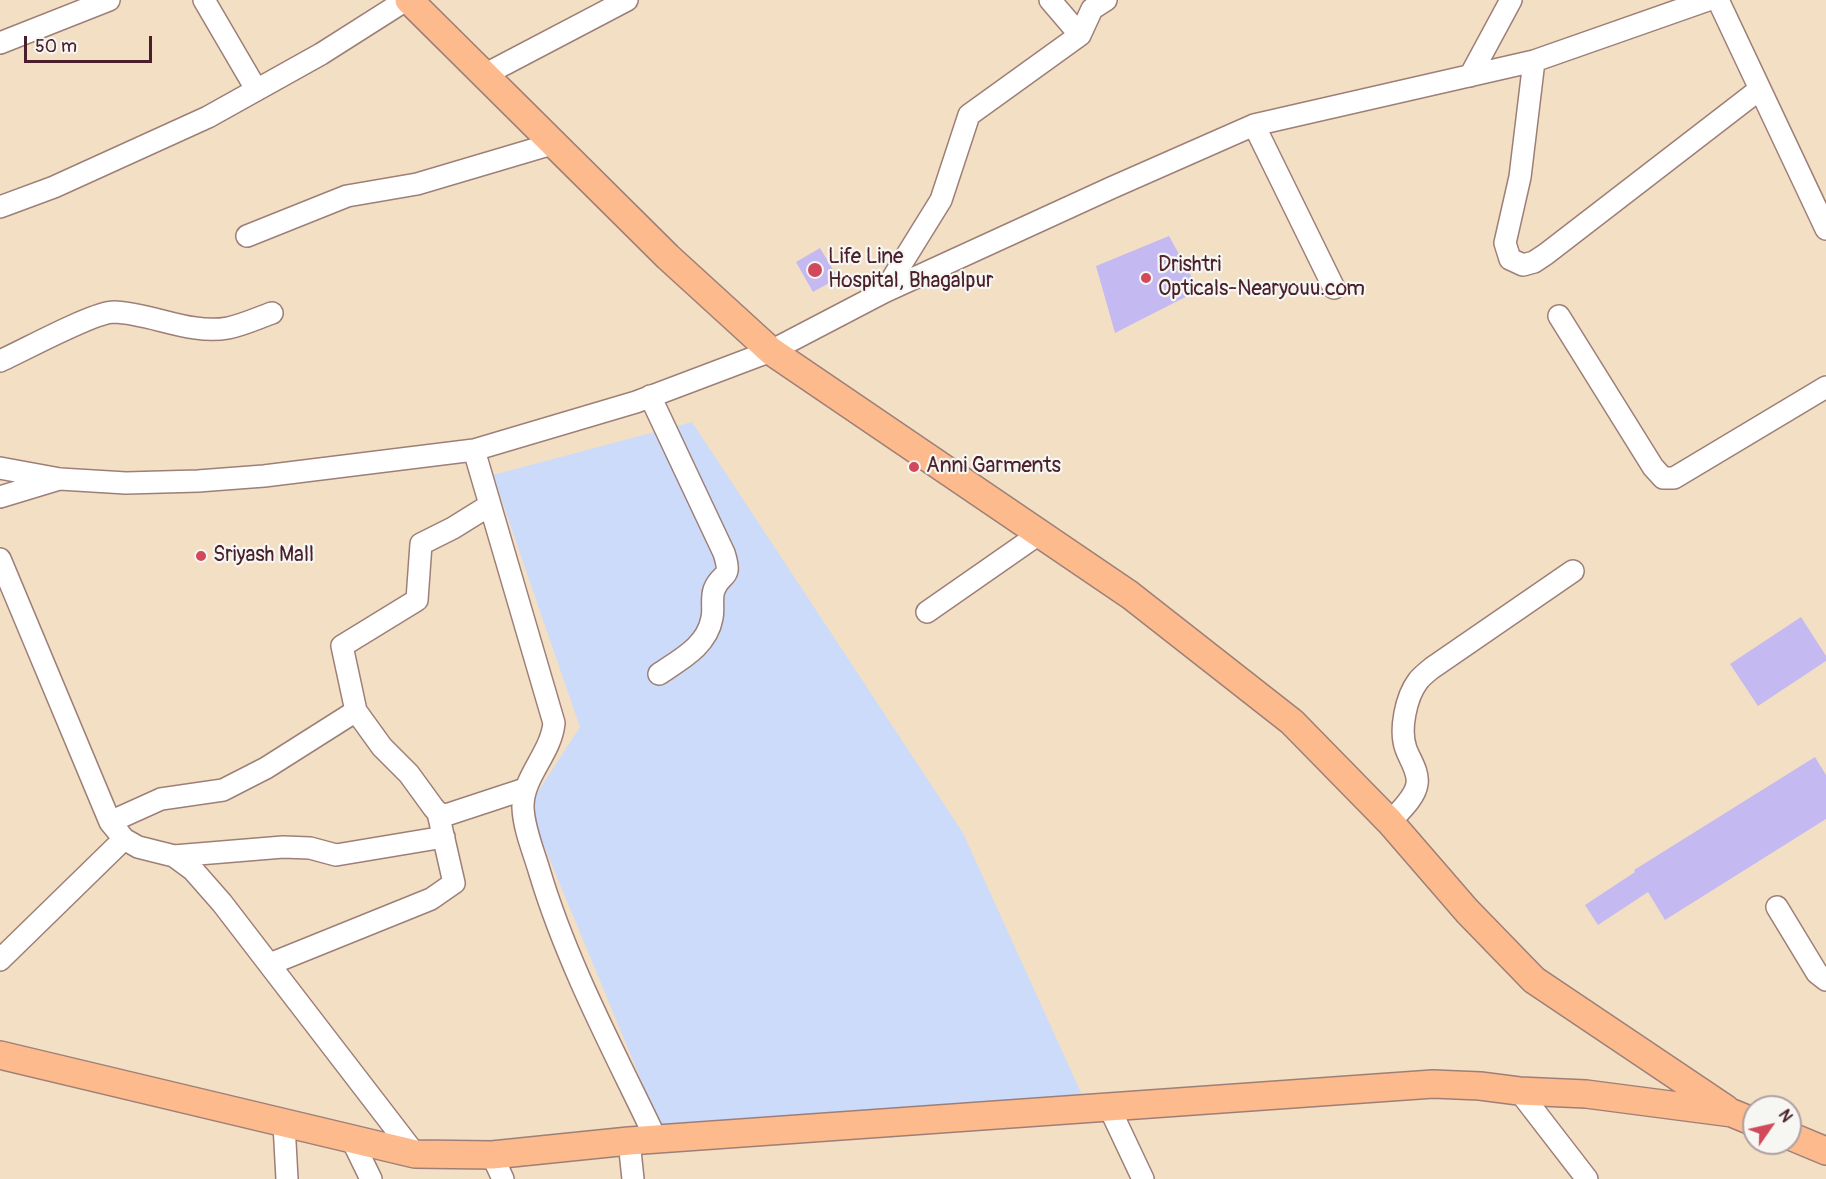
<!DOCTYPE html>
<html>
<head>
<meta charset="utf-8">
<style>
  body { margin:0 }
  #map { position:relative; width:1826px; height:1179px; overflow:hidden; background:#f3dfc4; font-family:Pangolin,sans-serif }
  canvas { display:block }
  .north { position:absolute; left:1742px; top:1095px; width:60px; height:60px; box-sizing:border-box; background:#f6f6f2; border:2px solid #b1a0a2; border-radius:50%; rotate:56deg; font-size:16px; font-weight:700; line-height:24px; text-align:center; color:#4a1f2b }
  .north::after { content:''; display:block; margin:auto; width:21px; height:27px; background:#d1495b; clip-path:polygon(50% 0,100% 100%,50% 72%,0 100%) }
  .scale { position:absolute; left:24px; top:36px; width:128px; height:27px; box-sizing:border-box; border:3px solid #4a1f2b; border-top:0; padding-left:8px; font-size:18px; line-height:21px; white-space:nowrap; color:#4a1f2b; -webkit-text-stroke:4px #f6f6f2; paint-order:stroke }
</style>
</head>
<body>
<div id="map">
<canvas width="1826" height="1179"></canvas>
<div class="north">N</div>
<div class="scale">50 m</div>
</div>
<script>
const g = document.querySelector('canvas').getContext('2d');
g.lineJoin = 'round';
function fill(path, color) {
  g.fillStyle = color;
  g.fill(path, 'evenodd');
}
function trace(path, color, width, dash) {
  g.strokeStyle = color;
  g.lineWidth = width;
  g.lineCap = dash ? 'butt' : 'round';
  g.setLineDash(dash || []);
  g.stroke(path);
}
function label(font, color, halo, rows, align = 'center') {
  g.font = font + ' Pangolin,sans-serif';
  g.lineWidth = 4.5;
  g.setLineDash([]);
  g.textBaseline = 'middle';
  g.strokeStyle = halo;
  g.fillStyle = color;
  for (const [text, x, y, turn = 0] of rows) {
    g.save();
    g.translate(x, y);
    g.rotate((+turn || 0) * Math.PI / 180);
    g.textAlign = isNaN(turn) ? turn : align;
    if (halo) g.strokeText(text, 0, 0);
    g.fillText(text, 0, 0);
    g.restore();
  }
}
fill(new Path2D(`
  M692 422 963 833 1083 1097 661 1128 528 807 580 727 493 475Z`), '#ccdbf9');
fill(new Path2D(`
  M1169 236 1199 290 1115 333 1096 266Z
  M820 248 838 278 813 292 796 262Z
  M1801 617 1826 656V661L1758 706 1730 664Z
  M1815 757 1826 775V819L1665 920 1648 892 1598 925 1585 905 1635 872 1634 870Z`), '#c4baf1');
const minor = new Path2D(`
  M204 0 256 89
  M1050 0 1080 35
  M1718 0 1826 229
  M0 43 109 0
  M1534 61 1520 177 1505 243 1510 259 1523 265 1534 262 1546 254 1760 89
  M486 74 627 0
  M1470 76 1511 0
  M1254 125 1334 288
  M0 207 54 187 208 117 321 54 406 0
  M247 236 347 196 417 184 552 144
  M884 292 941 200 969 115 1080 35 1092 9 1106 0
  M1559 316 1653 467 1663 478H1674L1826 387
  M0 361C23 351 93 312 114 312 151 313 190 335 228 328 243 325 258 318 272 313
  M650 396 724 553C733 581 721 571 714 590 711 599 714 609 712 618 707 646 681 659 659 674
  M474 450 554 723C551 754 522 777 523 808 524 829 533 850 539 870 567 964 614 1051 656 1139
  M0 468 60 479 126 483 198 481 264 476 474 450 636 402 771 351 884 292 1111 188 1254 125 1534 61 1708 0
  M0 497 56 480
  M490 505 453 528 421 544 417 600 342 646 356 711 382 747 409 774 433 807 438 813 446 815 525 789
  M0 559 110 822 124 839 138 847 174 856 193 870 222 903 415 1154
  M927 612 1039 534
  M110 822 161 799 223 790 266 768 356 711
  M1390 822C1399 812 1415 798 1417 784 1419 772 1410 760 1406 749 1399 730 1406 697 1418 681 1421 677 1427 672 1432 668L1573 571
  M174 856 283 847 310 848 336 855 444 837
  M1777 907 1817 973 1826 980
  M0 960 124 839
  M270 964 431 899 454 883 438 813
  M1519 1091 1587 1179
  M1109 1107 1143 1179
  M284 1124 287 1179
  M352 1140 371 1179
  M629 1141 633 1179
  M492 1155 503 1179`);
const major = new Path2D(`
  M409 0 668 257 771 351 1130 595 1292 722 1390 822 1467 911 1534 980 1726 1109
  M0 1055 415 1154 492 1155 629 1141 1433 1084 1480 1086 1519 1091 1586 1094 1732 1113 1754 1122
  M1790 1136 1826 1151`);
trace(minor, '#9e7f78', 24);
trace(major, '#9e7f78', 30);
trace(minor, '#fff', 21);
trace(major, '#fcba8d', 27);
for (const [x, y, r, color] of [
  [815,270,8,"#d1495b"],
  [1146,278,6,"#d1495b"],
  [914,467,6,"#d1495b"],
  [201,556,6,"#d1495b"]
]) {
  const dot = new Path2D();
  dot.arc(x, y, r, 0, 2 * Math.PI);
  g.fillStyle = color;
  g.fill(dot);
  trace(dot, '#f6f6f2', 2);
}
label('21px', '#4a1f2b', '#f6f6f2', [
  ["Life Line",828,258],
  ["Hospital, Bhagalpur",828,282],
  ["Drishtri",1158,266],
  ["Opticals-Nearyouu.com",1158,290],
  ["Anni Garments",926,467],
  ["Sriyash Mall",213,556]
], 'left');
</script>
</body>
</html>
